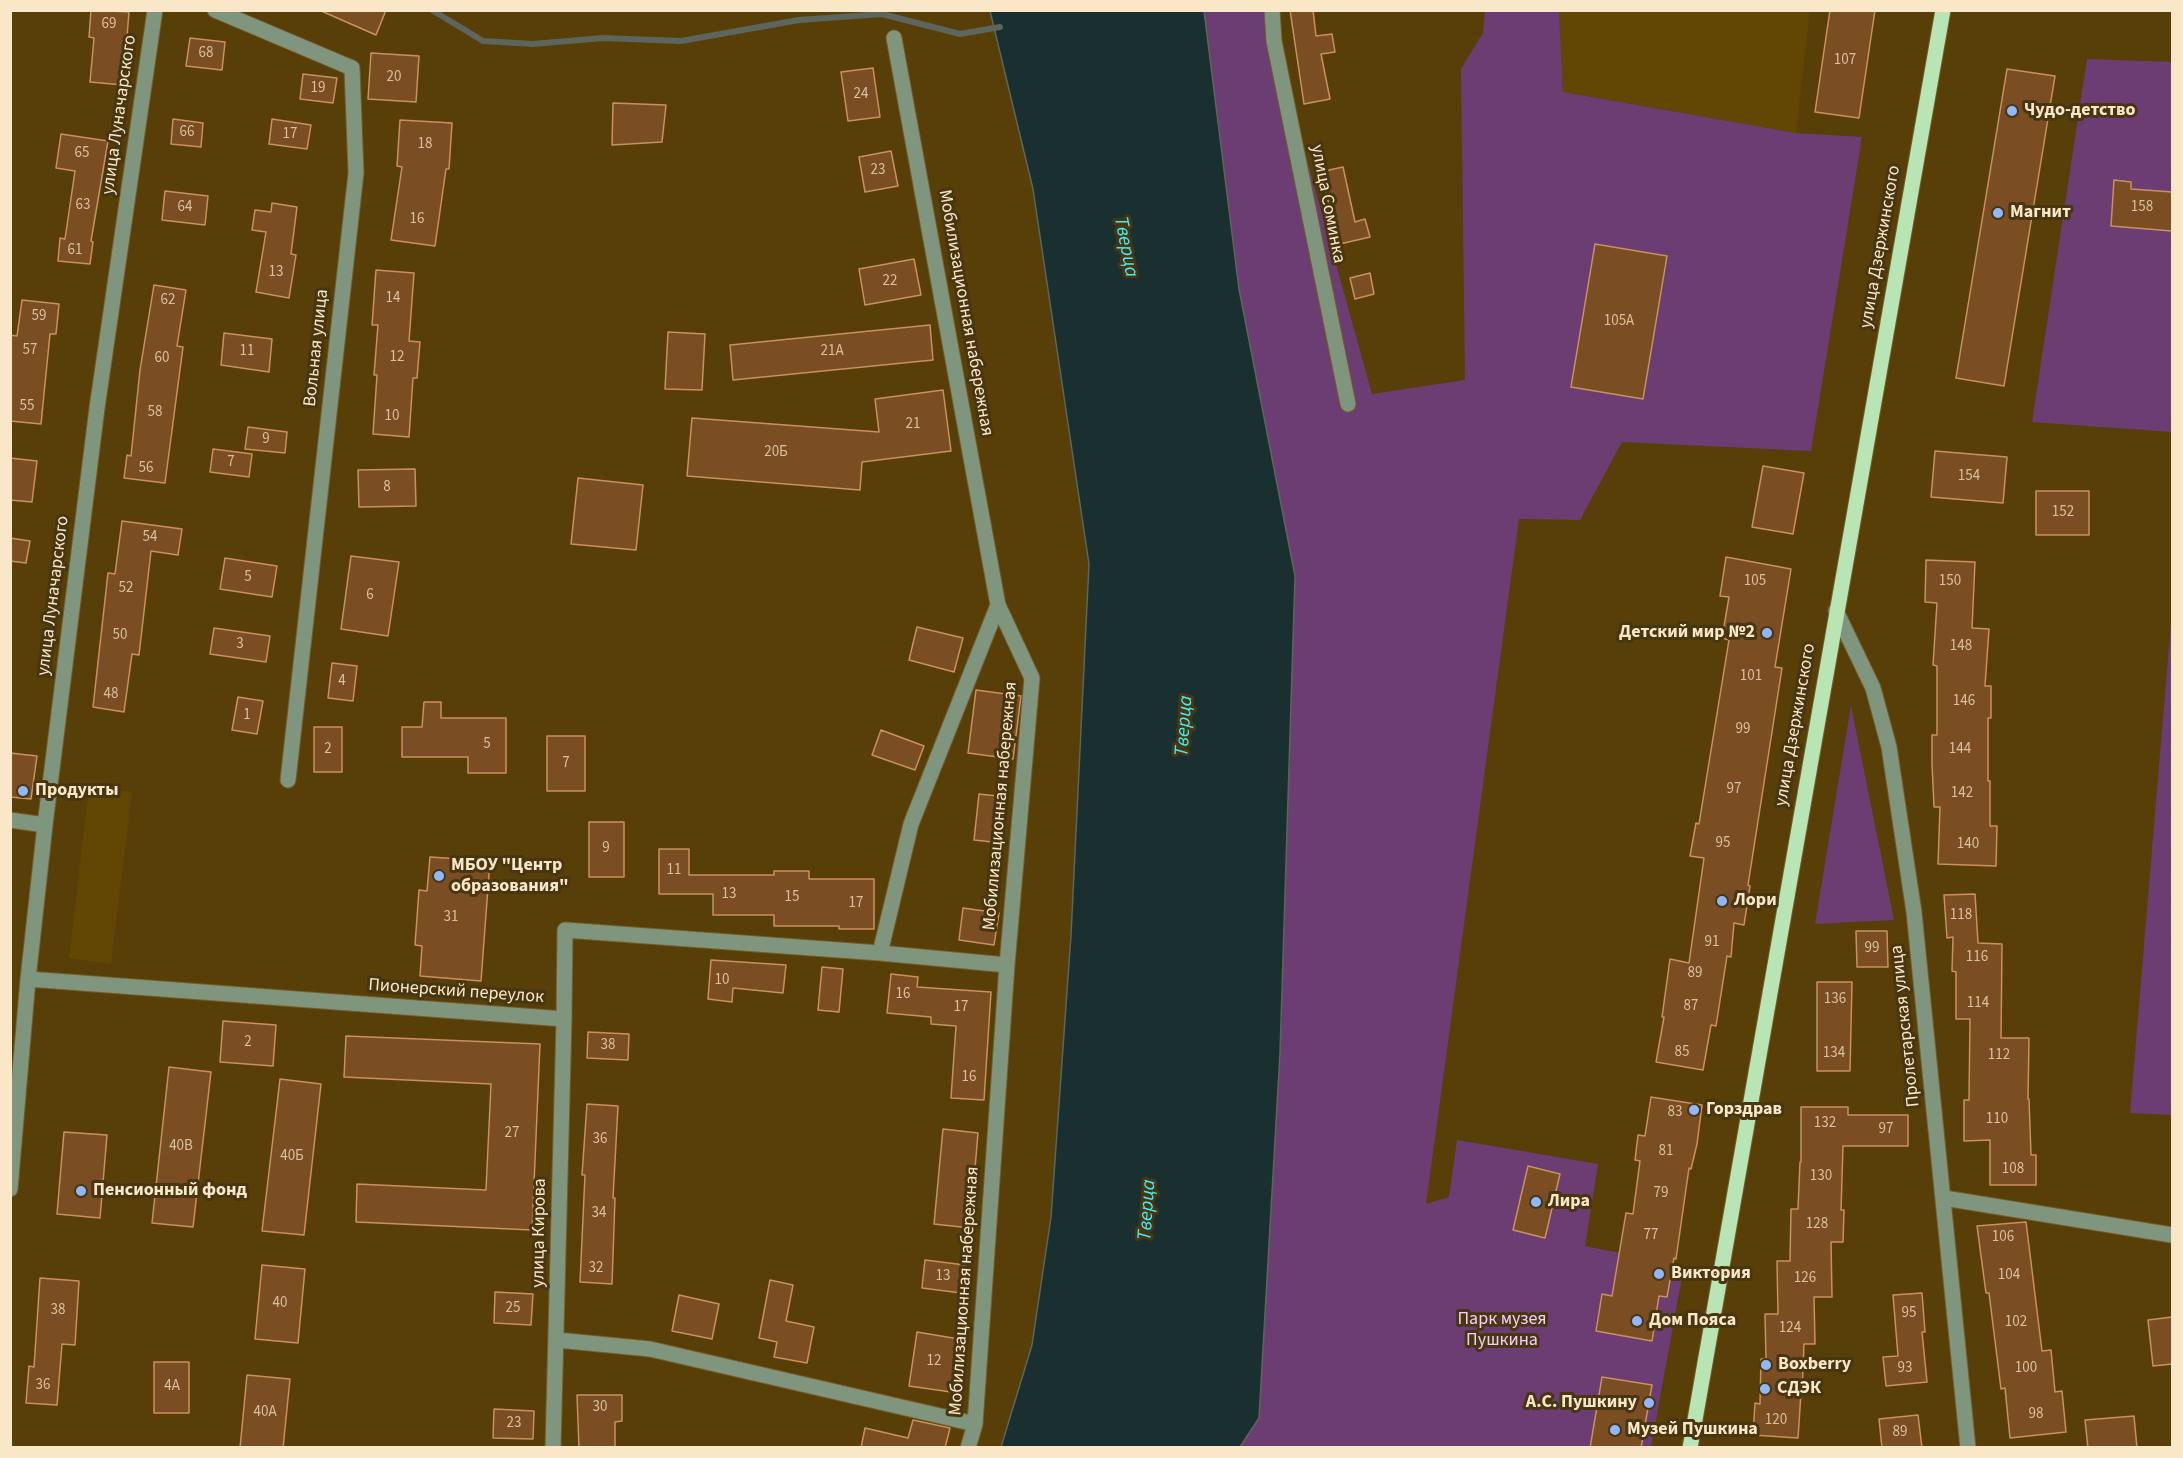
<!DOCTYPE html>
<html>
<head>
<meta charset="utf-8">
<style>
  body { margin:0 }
  #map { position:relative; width:2183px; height:1458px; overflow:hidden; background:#583f08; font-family:"Source Sans 3",sans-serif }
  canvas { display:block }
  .frame { position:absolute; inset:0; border:12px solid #f9e7c7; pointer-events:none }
</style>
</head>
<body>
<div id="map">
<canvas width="2183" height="1458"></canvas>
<div class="frame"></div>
</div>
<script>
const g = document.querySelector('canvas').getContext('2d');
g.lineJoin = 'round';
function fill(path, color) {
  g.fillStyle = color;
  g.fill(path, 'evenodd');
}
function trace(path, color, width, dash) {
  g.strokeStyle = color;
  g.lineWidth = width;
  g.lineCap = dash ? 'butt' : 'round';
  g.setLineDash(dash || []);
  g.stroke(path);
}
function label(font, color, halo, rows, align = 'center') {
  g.font = font + ' "Source Sans 3",sans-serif';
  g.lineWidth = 6;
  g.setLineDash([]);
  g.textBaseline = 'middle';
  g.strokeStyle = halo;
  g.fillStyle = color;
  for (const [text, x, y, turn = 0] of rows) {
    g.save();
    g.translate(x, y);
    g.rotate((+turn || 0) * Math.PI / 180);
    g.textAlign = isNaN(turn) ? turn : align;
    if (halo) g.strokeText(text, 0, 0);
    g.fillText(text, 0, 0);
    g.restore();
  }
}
fill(new Path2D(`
  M1559 11H1810L1796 133 1563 92Z
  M89 787 132 792 111 964 69 958Z`), '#614604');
fill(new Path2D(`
  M1204 11H1278L1274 41 1372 394 1465 380 1461 69 1483 33 1485 11H1559L1563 92 1796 133 1862 137 1811 451 1622 442 1580 520 1519 519 1426 1204 1449 1197 1457 1140 1598 1164 1585 1246 1684 1266 1651 1447H1240L1259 1418 1239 289Z
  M2087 59 2172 62V432L2032 422Z
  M2172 611V1115L2130 1113Z
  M1851 706 1894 920 1815 924Z`), '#6c3d73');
const water = new Path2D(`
  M990 11H1204L1239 289 1295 576 1280 1053 1259 1418 1240 1447H1001L1032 1345 1051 1217 1071 935 1089 564 1033 189Z`);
fill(water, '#192f30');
trace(water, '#5c665d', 1.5);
trace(new Path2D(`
  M432 10 483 41 533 44 603 38 681 41 799 20 882 14 960 34 1000 27`), '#5c665d', 6);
const building = new Path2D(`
  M91 10 129 12 123 85 90 82 94 38 89 37Z
  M319 10H386L376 35Z
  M1290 10H1313L1316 36 1332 34 1335 52 1321 54 1330 99 1304 104Z
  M1830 10H1875L1859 118 1815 112Z
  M190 38 225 42 222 70 186 66Z
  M371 53 419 56 416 102 368 99Z
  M873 68 880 117 848 121 841 72Z
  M2007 69 2055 76 2004 386 1956 378Z
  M303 74 337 78 333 103 300 99Z
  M613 103 666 105 662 142 612 145Z
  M173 119 203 123 201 147 171 144Z
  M272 119 311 125 307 149 269 144Z
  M400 120 452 123 449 169H446L435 246 391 240 402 167 397 166Z
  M61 134 108 141 91 241 93 242 90 264 58 261 60 238 65 239 75 171 56 168Z
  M891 151 898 186 865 192 859 157Z
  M1343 167 1355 222 1365 219 1370 237 1340 244 1320 172Z
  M2114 180 2131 182V189L2172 192V231L2111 226Z
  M165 191 208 196 205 225 162 220Z
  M272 203 297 207 291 254 296 255 289 298 256 292 266 232 252 230 255 210 271 212Z
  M1595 244 1667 256 1643 399 1571 387Z
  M914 259 921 295 865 305 859 269Z
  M376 270 414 273 409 341 420 342 417 378H413L409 437 373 434 377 375H374L378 325H372Z
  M1370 273 1374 294 1355 299 1350 278Z
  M154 285 186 290 177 346 183 347 165 483 124 478 127 455 131 456 140 370Z
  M22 300 59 304 56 334H50L41 424 10 421V335L17 336Z
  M930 325 933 360 733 380 730 345Z
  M668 332 705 334 702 390 665 389Z
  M224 333 272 339 269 372 221 365Z
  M943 390 951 451 862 462 860 490 687 476 692 418 879 432 875 399Z
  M248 427 287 432 285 453 245 449Z
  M213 449 252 454 249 477 210 472Z
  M1935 451 2007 457 2003 503 1931 497Z
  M10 458 37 461 32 502 10 500Z
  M1763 466 1804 473 1793 534 1752 527Z
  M415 469 416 506 359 507 358 470Z
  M578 478 643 485 636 550 571 544Z
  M2036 491H2089V535H2036Z
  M122 521 182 529 178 555 151 551 139 655 132 654 124 712 93 707 108 573 115 574Z
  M10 538 30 541 26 563 10 561Z
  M351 556 399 562 388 636 341 629Z
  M1726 557 1791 569 1775 667 1782 668 1748 885 1750 886 1744 925 1734 923 1731 957 1727 956 1716 1026 1711 1025 1703 1070 1656 1062 1664 1017H1662L1670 959 1689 963 1704 858 1690 856 1696 823 1699 824 1729 640 1722 638 1729 597 1720 596Z
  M225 558 277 566 272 597 220 589Z
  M1926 560 1975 562 1972 628 1989 629 1985 686H1991V718H1988V781H1990V826H1997L1996 866 1938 864 1940 807H1934L1932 764V735H1937V666L1933 665 1937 603 1925 602Z
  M917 627 963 638 954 672 909 660Z
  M214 628 270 636 266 662 210 654Z
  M332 663 357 666 353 701 328 698Z
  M976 690 1021 696 1013 759 968 753Z
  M238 697 263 701 257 734 232 730Z
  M424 702H441V718H506V773H468V757H402V727H422Z
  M314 727H342V772H314Z
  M881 730 924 746 915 770 872 755Z
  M547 736H585V791H547Z
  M10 753 37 756 31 799 10 797Z
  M979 794 1007 797 1002 843 974 840Z
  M589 822H624V877H589Z
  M659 849H689V875H774V871H809V879H874V929H839V926H774V915H713V894H659Z
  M430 857 490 861 481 981 420 976 422 946 415 945 419 890 427 891Z
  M1975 894 1978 943 2002 944 2001 1038H2029L2028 1099H2029L2031 1155H2036V1185H1990V1140L1964 1141V1100H1969L1970 1019H1956V972L1952 971 1953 937 1947 938 1944 895Z
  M963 908 999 913 994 945 959 940Z
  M1856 931H1887L1888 967H1857Z
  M711 960 786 965 783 993 733 988 732 1002 708 999Z
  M822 967 843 969 839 1012 818 1010Z
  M891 974 918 977 917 987 991 992 984 1100 951 1098 956 1026 931 1024V1017L887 1013Z
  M1817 982H1852L1850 1071H1817Z
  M223 1021 276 1025 273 1066 220 1062Z
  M588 1032 629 1034 628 1060 587 1058Z
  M346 1036 540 1044 532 1230 356 1222 357 1184 486 1190 491 1084 344 1077Z
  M169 1067 211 1072 193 1227 152 1223Z
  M280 1079 321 1084 304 1235 262 1231Z
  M1651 1097 1702 1105 1697 1144 1691 1169 1689 1168 1676 1259 1674 1258 1667 1297 1659 1296 1652 1341 1596 1331 1602 1294 1612 1296 1626 1213 1633 1214 1640 1161 1635 1160 1638 1135 1645 1136Z
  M587 1104 618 1106 613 1198H615L612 1284 580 1282 585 1175H582Z
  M1801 1107H1848V1115H1908V1146H1843L1841 1210H1844L1843 1242H1831L1832 1297H1814L1815 1344H1804L1802 1393H1801L1798 1438 1753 1435 1755 1403 1760 1404 1761 1359H1766L1765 1314H1778L1777 1261H1790L1791 1209H1798L1800 1162H1801Z
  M943 1129 978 1133 970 1228 934 1224Z
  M64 1132 107 1135 100 1218 57 1214Z
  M1528 1166 1560 1174 1545 1238 1513 1230Z
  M2026 1222 2042 1351 2051 1350 2055 1392 2062 1391 2066 1432 2010 1438 2005 1388 2001 1389 1989 1293H1986L1977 1226Z
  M925 1260 965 1265 961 1293 922 1288Z
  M262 1265 305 1269 298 1343 255 1339Z
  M40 1278 79 1281 75 1345 62 1344 57 1405 26 1403 29 1366 34 1367Z
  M770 1280 793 1285 786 1321 814 1327 807 1363 774 1357 777 1342 759 1338Z
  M495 1292 533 1294 531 1325 494 1323Z
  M1922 1293 1925 1332H1922L1927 1382 1886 1386 1883 1357 1898 1356 1893 1295Z
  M679 1295 719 1304 712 1339 672 1331Z
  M2172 1317V1364L2153 1366 2148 1320Z
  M917 1332 959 1339 951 1392 909 1386Z
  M154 1362H189V1413H154Z
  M247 1375 290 1379 283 1448H240Z
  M1602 1377 1652 1385 1641 1448H1590Z
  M577 1395H622V1421L615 1422V1448H579Z
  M494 1409 534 1411 533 1439 493 1438Z
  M1918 1415 1922 1448H1882L1879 1419Z
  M2134 1416 2137 1448H2088L2085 1420Z
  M913 1420 950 1428 945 1448H861L865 1428 908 1438Z`);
fill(building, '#7a4d23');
trace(building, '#c99160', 1.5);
const minor = new Path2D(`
  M215 10 352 68 356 173 288 780
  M1272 10 1274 41 1348 404
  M894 38 998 605 1032 678 1007 965 975 1424 968 1448
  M1836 611 1873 688 1889 747 1914 912 1968 1448
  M10 820 45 825
  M880 953 911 824 998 605
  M28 979 564 1019
  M10 1189 28 979 45 825 97 408 155 10
  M1944 1198 2172 1235
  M557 1340 650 1349 975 1424
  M553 1448 564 1019 565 930 880 953 1007 965`);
const major = new Path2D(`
  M1690 1448 1943 10`);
trace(minor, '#755d2a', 17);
trace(major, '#755d2a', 17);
trace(minor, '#80957d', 15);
trace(major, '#b9e4b3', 15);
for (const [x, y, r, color] of [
  [2012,111,6,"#91b8fd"],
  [1998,213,6,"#91b8fd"],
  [1767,633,6,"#91b8fd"],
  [23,791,6,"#91b8fd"],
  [439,876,6,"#91b8fd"],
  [1722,901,6,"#91b8fd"],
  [1694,1110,6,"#91b8fd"],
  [81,1191,6,"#91b8fd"],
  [1536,1202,6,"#91b8fd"],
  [1659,1274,6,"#91b8fd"],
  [1637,1321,6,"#91b8fd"],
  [1766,1365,6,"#91b8fd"],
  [1765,1389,6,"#91b8fd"],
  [1649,1403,6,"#91b8fd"],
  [1615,1430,6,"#91b8fd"]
]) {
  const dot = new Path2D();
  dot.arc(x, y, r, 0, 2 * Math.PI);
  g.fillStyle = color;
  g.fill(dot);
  trace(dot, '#483613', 2);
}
label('15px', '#d9c09e', null, [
  ["69",109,25],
  ["68",206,54],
  ["107",1845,61],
  ["20",394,78],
  ["19",318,89],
  ["24",861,95],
  ["66",187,133],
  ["17",290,135],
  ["18",425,145],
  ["65",82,154],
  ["23",878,171],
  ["63",83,206],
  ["64",185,208],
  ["158",2142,208],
  ["16",417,220],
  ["61",75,251],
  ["13",276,273],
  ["22",890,282],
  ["14",393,299],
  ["62",168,301],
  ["59",39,317],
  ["105А",1619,322],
  ["57",30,351],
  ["11",247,352],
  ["21А",832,352],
  ["12",397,358],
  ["60",162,359],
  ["55",27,407],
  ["58",155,413],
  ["10",392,417],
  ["21",913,425],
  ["9",266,440],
  ["20Б",776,453],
  ["7",231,463],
  ["56",146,469],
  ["154",1969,477],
  ["8",387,488],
  ["152",2063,513],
  ["54",150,538],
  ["5",248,578],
  ["105",1755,582],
  ["150",1950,582],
  ["52",126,589],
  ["6",370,596],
  ["50",120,636],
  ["3",240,645],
  ["148",1961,647],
  ["101",1751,677],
  ["4",342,682],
  ["48",111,695],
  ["146",1964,702],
  ["1",247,716],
  ["99",1743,730],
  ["5",487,745],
  ["2",328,750],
  ["144",1960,750],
  ["7",566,764],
  ["97",1734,790],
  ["142",1962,794],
  ["95",1723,844],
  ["140",1968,845],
  ["9",606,849],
  ["11",674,871],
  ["13",729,895],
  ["15",792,898],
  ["17",856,904],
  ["118",1961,916],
  ["31",451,918],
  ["91",1712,943],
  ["99",1872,949],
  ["116",1977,958],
  ["89",1695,974],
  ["10",722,981],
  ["16",903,995],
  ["136",1835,1000],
  ["114",1978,1004],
  ["87",1691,1007],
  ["17",961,1008],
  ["2",248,1043],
  ["38",608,1046],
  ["85",1682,1053],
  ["134",1834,1054],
  ["112",1999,1056],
  ["16",969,1078],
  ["83",1675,1113],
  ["110",1997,1120],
  ["132",1825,1124],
  ["97",1886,1130],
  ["27",512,1134],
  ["36",600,1140],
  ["40В",181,1147],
  ["81",1666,1152],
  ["40Б",292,1157],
  ["108",2013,1170],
  ["130",1821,1177],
  ["79",1661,1194],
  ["34",599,1214],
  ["128",1817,1225],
  ["77",1651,1236],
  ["106",2003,1238],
  ["32",596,1269],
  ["104",2009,1276],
  ["13",943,1277],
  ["126",1805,1279],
  ["40",280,1304],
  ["25",513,1309],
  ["38",58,1311],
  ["95",1909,1314],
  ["102",2016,1323],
  ["124",1790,1329],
  ["12",934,1362],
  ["93",1905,1369],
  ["100",2026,1369],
  ["36",43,1386],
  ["4А",172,1387],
  ["30",600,1408],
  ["40А",265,1413],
  ["98",2036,1415],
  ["120",1776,1421],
  ["23",514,1424],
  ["89",1900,1433]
]);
label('bold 18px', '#f9e7c7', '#483613', [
  ["Чудо-детство",2024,111],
  ["Магнит",2010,213],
  ["Детский мир №2",1755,633,"right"],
  ["Продукты",35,791],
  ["МБОУ \"Центр",451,866],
  ["образования\"",451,887],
  ["Лори",1734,901],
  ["Горздрав",1706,1110],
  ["Пенсионный фонд",93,1191],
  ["Лира",1548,1202],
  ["Виктория",1671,1274],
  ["Дом Пояса",1649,1321],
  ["Boxberry",1778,1365],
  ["СДЭК",1777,1389],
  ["А.С. Пушкину",1637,1403,"right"],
  ["Музей Пушкина",1627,1430]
], 'left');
label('18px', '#f9e7c7', '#483613', [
  ["улица Луначарского",120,115,-82],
  ["улица Соминка",1327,204,79],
  ["улица Дзержинского",1881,247,-80],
  ["Мобилизационная набережная",965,313,80],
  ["Вольная улица",317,348,-84],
  ["улица Луначарского",54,596,-83],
  ["улица Дзержинского",1796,725,-80],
  ["Мобилизационная набережная",1001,806,-85],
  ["Пионерский переулок",456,992,4],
  ["Пролетарская улица",1906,1026,-96],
  ["улица Кирова",540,1233,-89],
  ["Мобилизационная набережная",965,1291,-86]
]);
label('18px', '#f3cff8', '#483613', [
  ["Парк музея",1502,1320],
  ["Пушкина",1502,1341]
]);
label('italic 20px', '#40ecf8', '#483613', [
  ["Тверца",1125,247,79],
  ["Тверца",1185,726,-86],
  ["Тверца",1148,1210,-86]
]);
</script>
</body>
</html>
